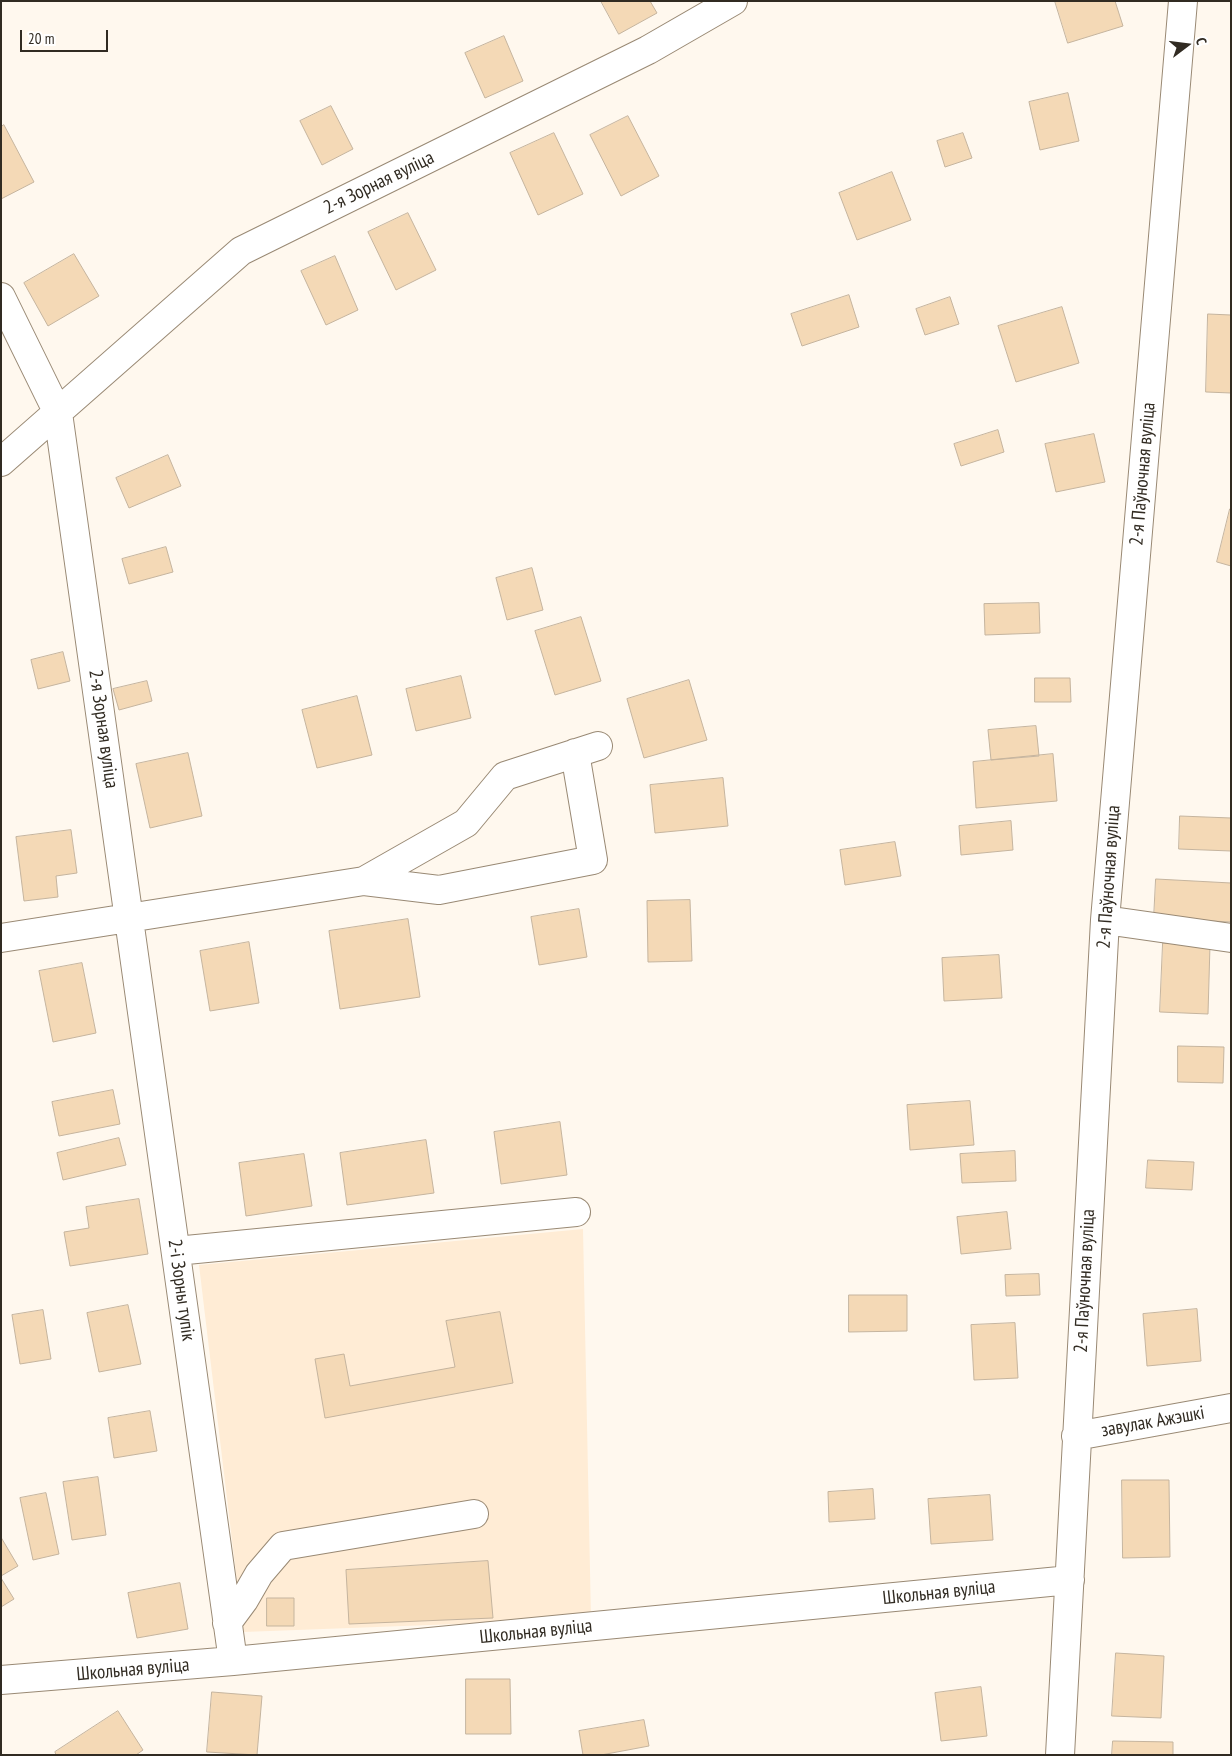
<!DOCTYPE html>
<html>
<head>
<meta charset="utf-8">
<style>
  body { margin:0 }
  #map { position:relative; width:1232px; height:1756px; overflow:hidden; background:#fff8ee; font-family:"PT Sans Narrow",sans-serif }
  canvas { display:block }
  .frame { position:absolute; inset:0; border:2px solid #312b22; pointer-events:none }
  .north { position:absolute; left:1162px; top:20px; width:50px; height:50px; -webkit-text-stroke:4px #fff; paint-order:stroke; rotate:75deg; font-size:14px; font-weight:700; line-height:20px; text-align:center; color:#312b22 }
  .north::after { content:''; display:block; margin:auto; width:18px; height:22px; background:#312b22; clip-path:polygon(50% 0,100% 100%,50% 72%,0 100%) }
  .scale { position:absolute; left:20px; top:30px; width:88px; height:22px; box-sizing:border-box; border:2px solid #312b22; border-top:0; padding-left:6px; font-size:15px; line-height:18px; white-space:nowrap; color:#312b22; -webkit-text-stroke:4px #fff; paint-order:stroke }
</style>
</head>
<body>
<div id="map">
<canvas width="1232" height="1756"></canvas>
<div class="frame"></div>
<div class="north">С</div>
<div class="scale">20 m</div>
</div>
<script>
const g = document.querySelector('canvas').getContext('2d');
g.lineJoin = 'round';
function fill(path, color) {
  g.fillStyle = color;
  g.fill(path, 'evenodd');
}
function trace(path, color, width, dash) {
  g.strokeStyle = color;
  g.lineWidth = width;
  g.lineCap = dash ? 'butt' : 'round';
  g.setLineDash(dash || []);
  g.stroke(path);
}
function label(font, color, halo, rows, align = 'center') {
  g.font = font + ' "PT Sans Narrow",sans-serif';
  g.lineWidth = 4.5;
  g.setLineDash([]);
  g.textBaseline = 'middle';
  g.strokeStyle = halo;
  g.fillStyle = color;
  for (const [text, x, y, turn = 0] of rows) {
    g.save();
    g.translate(x, y);
    g.rotate((+turn || 0) * Math.PI / 180);
    g.textAlign = isNaN(turn) ? turn : align;
    if (halo) g.strokeText(text, 0, 0);
    g.fillText(text, 0, 0);
    g.restore();
  }
}
fill(new Path2D(`
  M583 1229 591 1619 243 1632 199 1265Z`), '#ffecd5');
const building = new Path2D(`
  M601 1H650L657 13 619 34Z
  M1055 1H1115L1123 26 1068 43Z
  M504 36 523 81 485 98 465 53Z
  M1068 93 1079 141 1040 150 1029 102Z
  M331 106 353 149 322 165 300 121Z
  M628 116 659 176 621 196 590 135Z
  M4 125 34 182 1 199V127Z
  M554 133 583 194 538 215 510 153Z
  M963 133 972 158 945 167 937 141Z
  M892 172 911 220 857 240 839 193Z
  M408 213 436 270 396 290 368 232Z
  M74 254 99 296 48 326 24 283Z
  M335 256 358 310 326 325 301 271Z
  M849 295 859 327 802 346 791 314Z
  M950 297 959 324 925 335 916 309Z
  M1062 307 1079 363 1016 382 998 326Z
  M1208 314 1231 315V393L1206 392Z
  M998 430 1004 452 961 466 954 444Z
  M1094 434 1105 482 1056 492 1045 444Z
  M168 455 181 486 129 508 116 478Z
  M1230 509H1231V566L1217 562Z
  M166 547 173 572 129 584 122 559Z
  M532 568 543 610 507 620 496 578Z
  M1039 603 1040 633 985 635 984 604Z
  M581 617 601 681 555 695 535 631Z
  M63 652 70 681 38 689 31 660Z
  M461 676 471 718 416 731 406 689Z
  M1035 678H1070L1071 702H1035Z
  M689 680 707 740 644 758 627 699Z
  M147 681 152 701 119 710 113 689Z
  M357 696 372 755 317 768 302 710Z
  M1036 726 1039 756 991 760 988 730Z
  M188 753 202 816 150 828 136 764Z
  M1053 754 1057 801 976 808 973 762Z
  M723 778 728 826 655 833 650 785Z
  M1180 816 1231 818V851L1179 849Z
  M1011 821 1013 850 961 855 959 826Z
  M71 830 77 873 56 876 58 897 24 901 16 837Z
  M895 842 901 876 845 885 840 850Z
  M1156 879 1231 883V922L1154 918Z
  M690 900 692 961 648 962 647 901Z
  M579 909 587 957 539 965 531 917Z
  M408 919 420 997 340 1009 329 931Z
  M249 942 259 1003 210 1011 200 951Z
  M1163 943 1210 945 1208 1014 1160 1012Z
  M999 955 1002 998 944 1001 942 958Z
  M82 963 96 1033 53 1042 39 971Z
  M1178 1046 1224 1047 1223 1083 1178 1082Z
  M113 1090 120 1124 59 1136 52 1102Z
  M970 1101 974 1145 910 1150 907 1105Z
  M560 1122 567 1175 501 1184 494 1132Z
  M119 1138 126 1165 63 1180 57 1153Z
  M426 1140 434 1193 347 1205 340 1153Z
  M1015 1151 1016 1181 962 1183 960 1154Z
  M304 1154 312 1206 246 1216 239 1163Z
  M1148 1160 1194 1162 1192 1190 1146 1188Z
  M139 1199 148 1254 70 1266 64 1232 89 1228 86 1207Z
  M1007 1212 1011 1249 961 1254 957 1217Z
  M1039 1274 1040 1295 1006 1296 1005 1275Z
  M849 1295H907V1331L849 1332Z
  M128 1305 141 1364 99 1372 87 1313Z
  M1197 1309 1201 1361 1147 1366 1143 1314Z
  M43 1310 51 1359 20 1364 12 1315Z
  M500 1312 513 1383 325 1418 315 1359 344 1354 350 1386 455 1367 446 1321Z
  M1015 1323 1018 1378 974 1380 971 1325Z
  M150 1411 157 1451 114 1458 108 1418Z
  M98 1477 106 1535 72 1540 63 1482Z
  M1122 1480H1169L1170 1557 1123 1558Z
  M873 1489 875 1519 829 1522 828 1492Z
  M46 1493 59 1554 33 1560 20 1498Z
  M990 1495 993 1540 931 1544 928 1499Z
  M2 1539 18 1566 1 1576V1540Z
  M488 1561 493 1618 349 1624 346 1570Z
  M1 1578 14 1599 1 1607Z
  M180 1583 188 1629 137 1638 128 1593Z
  M267 1598H294V1626H267Z
  M1116 1653 1164 1656 1161 1718 1112 1716Z
  M466 1679H510L511 1734H466Z
  M981 1687 987 1736 941 1741 935 1693Z
  M212 1692 262 1696 257 1755 207 1752Z
  M118 1711 143 1750 136 1755H56L55 1752Z
  M644 1720 649 1746 601 1755H583L579 1731Z
  M1113 1741 1173 1742V1755H1112Z`);
fill(building, '#f4d9b6');
trace(building, '#c5b49e', 1);
const minor = new Path2D(`
  M1 297 58 413 233 1661
  M1 462 241 251 648 50 733 1
  M364 881 439 890 593 860 575 753
  M1105 920 1231 938
  M1 938 364 881 466 823 505 776 598 746
  M176 1251 576 1212
  M1076 1436 1231 1408
  M227 1623 244 1600 259 1574 283 1546 474 1514
  M1 1680 233 1661 1070 1580
  M1060 1755 1105 920 1183 1`);
trace(minor, '#998974', 30);
trace(minor, '#fff', 28);
label('19px', '#312b22', '#fff', [
  ["2-я Зорная вуліца",379,183,-26],
  ["2-я Паўночная вуліца",1143,474,-85],
  ["2-я Зорная вуліца",103,729,82],
  ["2-я Паўночная вуліца",1109,877,-86],
  ["2-я Паўночная вуліца",1085,1281,-87],
  ["2-і Зорны тупік",181,1290,82],
  ["завулак Ажэшкі",1153,1422,-10],
  ["Школьная вуліца",939,1593,-6],
  ["Школьная вуліца",536,1632,-6],
  ["Школьная вуліца",133,1670,-5]
]);
</script>
</body>
</html>
